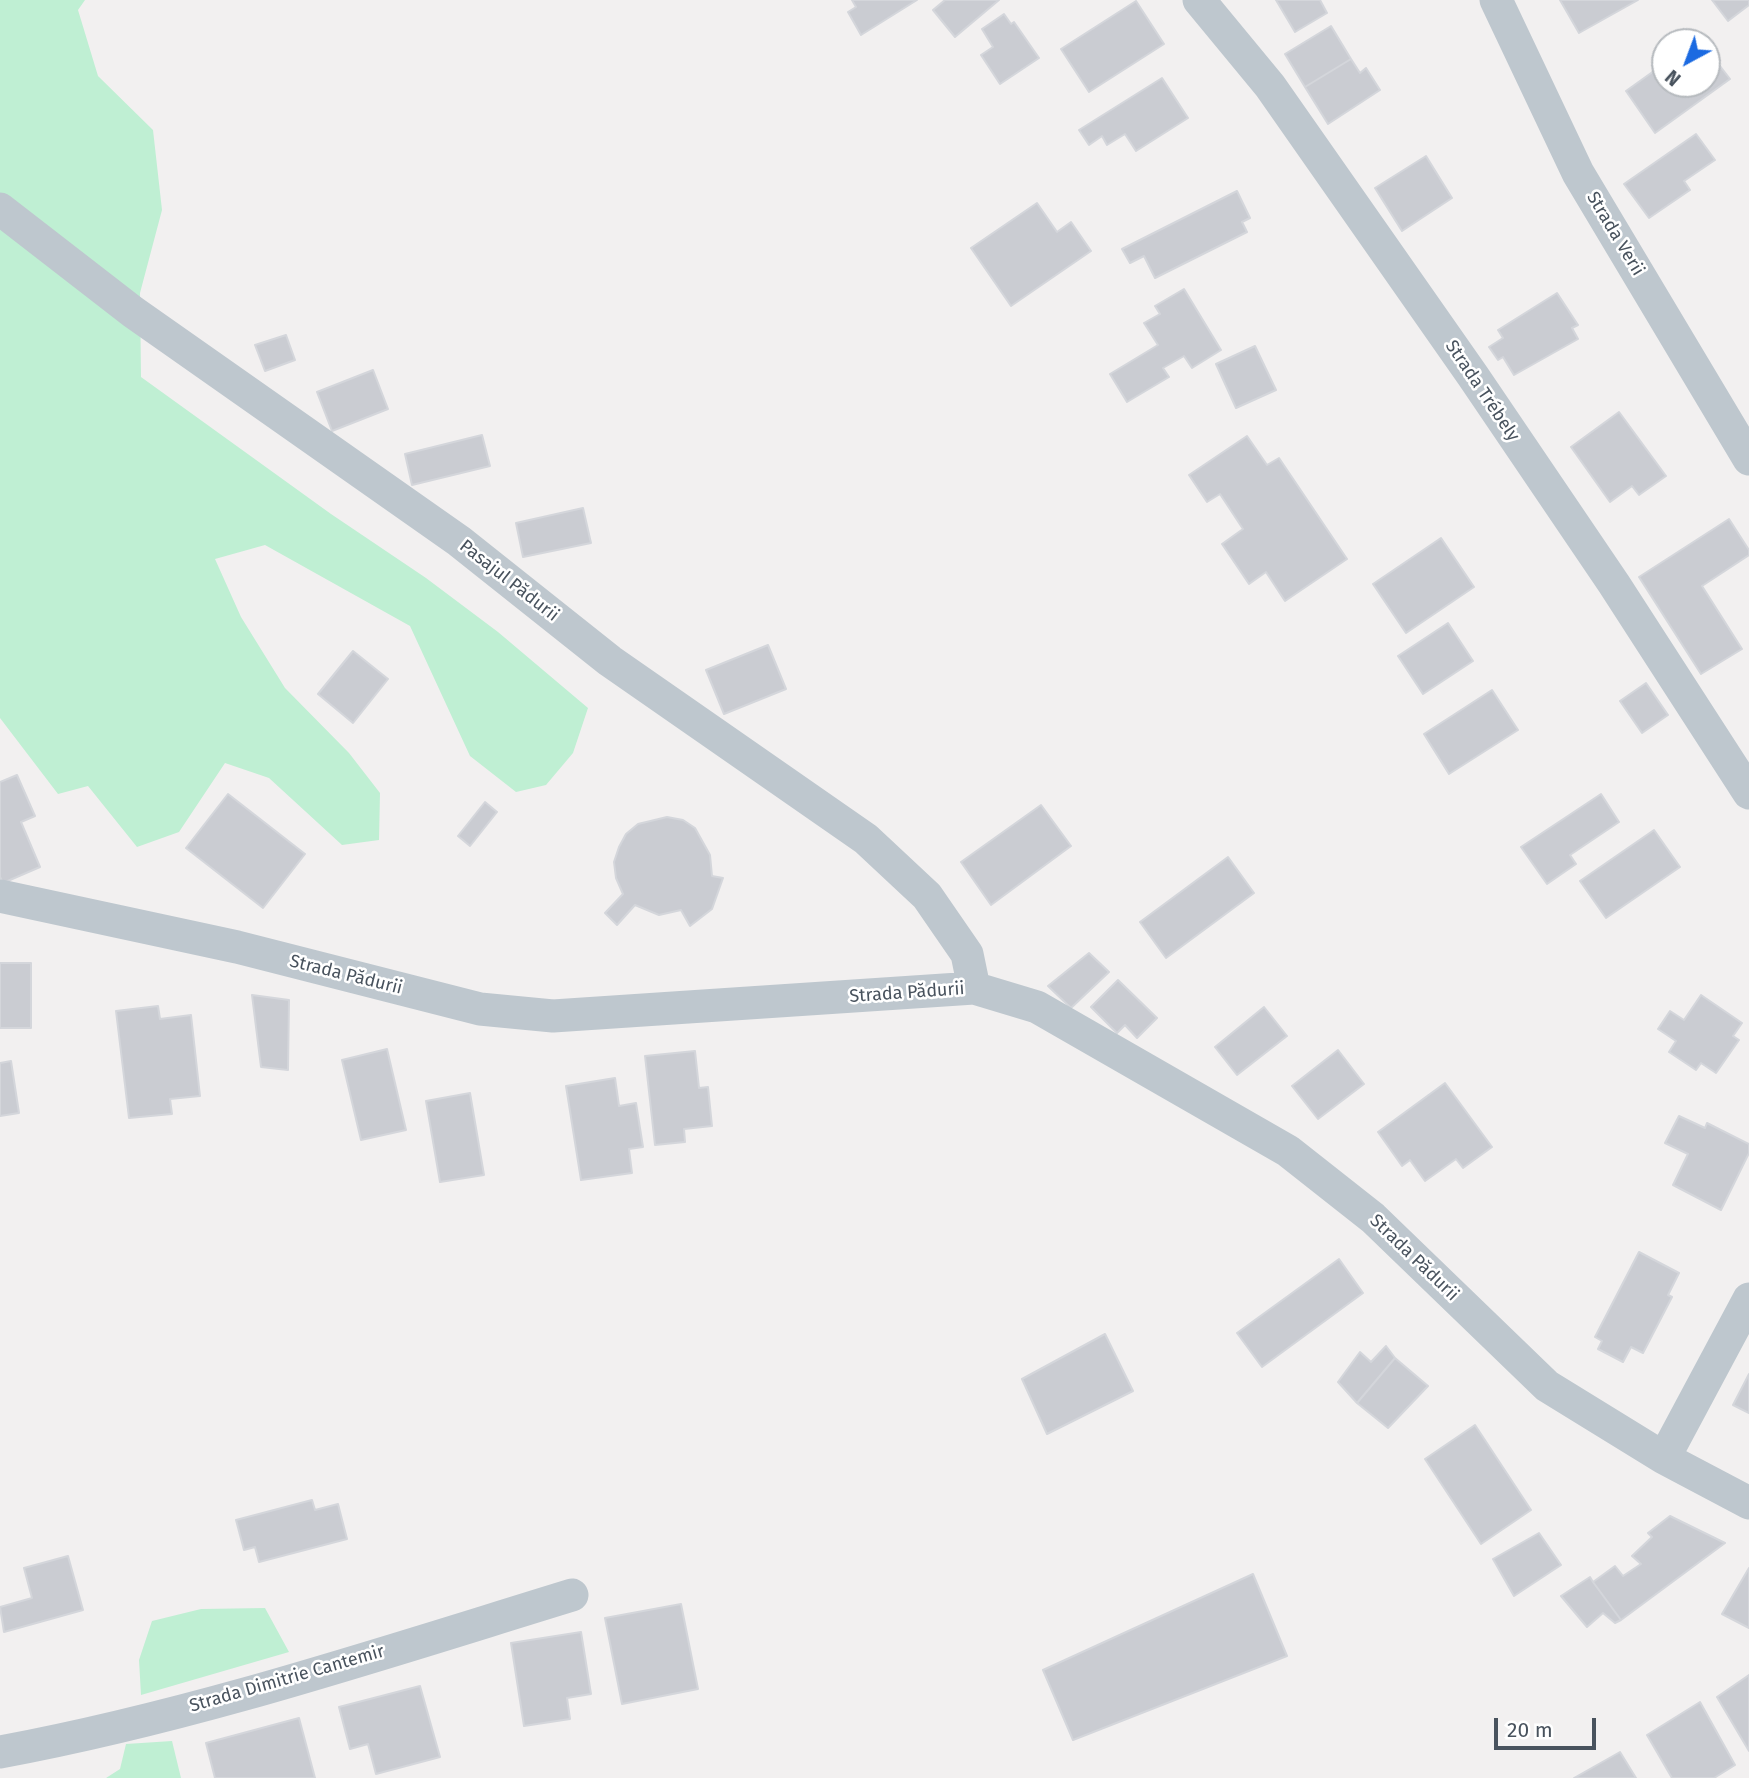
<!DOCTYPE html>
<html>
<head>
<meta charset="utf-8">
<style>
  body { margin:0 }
  #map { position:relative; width:1749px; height:1778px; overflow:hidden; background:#f2f0f0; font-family:"Fira Sans",sans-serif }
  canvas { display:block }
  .north { position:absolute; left:1651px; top:28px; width:70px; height:70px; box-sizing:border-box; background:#fff; border:2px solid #b6babe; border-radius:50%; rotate:221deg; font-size:19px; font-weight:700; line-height:28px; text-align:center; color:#48525d }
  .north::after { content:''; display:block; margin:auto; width:24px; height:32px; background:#1b6ae1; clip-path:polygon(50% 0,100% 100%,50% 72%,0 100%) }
  .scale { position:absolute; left:1494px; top:1718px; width:102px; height:32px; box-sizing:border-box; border:4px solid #48525d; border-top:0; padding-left:9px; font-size:21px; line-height:24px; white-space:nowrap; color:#48525d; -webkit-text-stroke:5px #fff; paint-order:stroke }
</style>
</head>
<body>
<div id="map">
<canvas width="1749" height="1778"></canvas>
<div class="north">N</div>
<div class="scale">20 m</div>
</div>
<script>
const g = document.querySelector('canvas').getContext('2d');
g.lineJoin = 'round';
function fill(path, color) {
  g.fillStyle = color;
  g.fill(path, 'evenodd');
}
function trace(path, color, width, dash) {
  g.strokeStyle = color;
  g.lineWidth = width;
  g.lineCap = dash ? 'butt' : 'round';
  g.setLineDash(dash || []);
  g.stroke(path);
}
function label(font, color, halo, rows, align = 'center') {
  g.font = font + ' "Fira Sans",sans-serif';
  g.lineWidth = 5;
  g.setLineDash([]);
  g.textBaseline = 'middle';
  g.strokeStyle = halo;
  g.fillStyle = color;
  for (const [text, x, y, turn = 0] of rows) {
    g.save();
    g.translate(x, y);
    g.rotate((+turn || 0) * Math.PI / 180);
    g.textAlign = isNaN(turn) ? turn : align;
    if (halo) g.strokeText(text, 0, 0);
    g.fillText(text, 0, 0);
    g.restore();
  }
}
fill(new Path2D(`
  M0 0H85L78 10 98 76 153 130 162 210 140 293 141 377 331 514 426 578 498 632 588 708 573 753 546 785 516 792 470 756 410 626 265 545 215 559 241 617 285 688 349 753 380 793 379 840 342 845 269 778 225 763 179 832 137 847 88 786 58 794 0 718Z
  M265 1608 289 1652 141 1695 139 1660 152 1621 201 1609Z
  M172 1741 181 1778H106L120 1769 126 1744Z`), '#bfefd3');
const building = new Path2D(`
  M852 0H917L861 35 848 12 856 7Z
  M945 0H999L955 37 933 10Z
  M1276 0H1320L1327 13 1295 32Z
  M1560 0H1638L1579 33Z
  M1712 0H1749V5L1728 21Z
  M1136 1 1164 44 1089 92 1061 49Z
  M1004 14 1011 24 1014 22 1039 58 1000 84 981 55 993 47 982 29Z
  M1331 26 1351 59 1305 87 1285 54Z
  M1713 57 1730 79 1655 133 1626 91 1665 63V84H1707V61Z
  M1351 59 1360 73 1366 68 1380 90 1328 124 1305 87Z
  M1162 78 1188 118 1136 151 1125 134 1107 145 1102 136 1089 145 1079 130Z
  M1696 134 1715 160 1684 181 1690 190 1649 218 1624 184Z
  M1426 156 1452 198 1402 231 1375 188Z
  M1237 191 1250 218 1242 222 1247 232 1155 278 1144 256 1130 263 1122 249Z
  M1037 203 1057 232 1071 222 1091 251 1011 306 971 248Z
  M1184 289 1221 350 1192 368 1184 356 1163 368 1169 377 1127 402 1110 374 1158 345 1144 323 1160 314 1155 306Z
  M1557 293 1578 325 1572 328 1578 339 1514 375 1503 357 1498 360 1489 347 1503 338 1498 330Z
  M286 335 295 360 265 371 255 345Z
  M1255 346 1276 390 1236 408 1216 364Z
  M373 370 388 409 332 431 317 392Z
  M1619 412 1666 476 1639 495 1632 486 1610 502 1571 447Z
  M482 435 490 466 412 485 405 454Z
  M1247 436 1267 465 1279 458 1347 559 1285 601 1266 572 1249 584 1222 544 1243 529 1220 494 1207 502 1189 475Z
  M583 508 591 543 523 557 516 523Z
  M1729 519 1749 550V555L1702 586 1742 649 1701 674 1639 577Z
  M1441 538 1474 587 1406 633 1373 584Z
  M1448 623 1473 661 1423 694 1398 656Z
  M768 645 786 689 724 714 706 670Z
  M353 651 388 679 353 723 318 694Z
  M1646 683 1668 715 1642 733 1620 701Z
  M1492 690 1518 730 1449 774 1424 734Z
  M17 775 35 816 21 822 40 867 3 883 0 877V782Z
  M228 794 305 854 263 908 186 848Z
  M1601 794 1619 822 1570 855 1576 864 1547 884 1521 847Z
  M485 802 497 812 470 846 458 836Z
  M1041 805 1071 846 991 905 961 862Z
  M667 817 683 820 695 828 710 855 712 876 723 878 712 909 690 926 681 910 659 915 635 905 617 925 605 913 623 894 616 878 614 862 619 847 626 834 638 824Z
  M1654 830 1680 867 1606 918 1580 881Z
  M1228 857 1254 893 1166 958 1140 922Z
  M1089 953 1109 972 1071 1008 1048 986Z
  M0 963H31V1028H0Z
  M1118 980 1157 1018 1137 1038 1125 1025 1117 1033 1091 1007Z
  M252 995 289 1000 288 1070 261 1067Z
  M1701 995 1742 1023 1733 1036 1739 1040 1716 1073 1701 1063 1696 1070 1669 1052 1676 1041 1658 1029 1670 1011 1684 1020Z
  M158 1006 160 1019 191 1015 200 1096 170 1099 172 1114 129 1118 116 1011Z
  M1264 1007 1287 1036 1237 1075 1215 1047Z
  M387 1049 406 1130 361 1140 342 1060Z
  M1338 1050 1364 1084 1318 1119 1292 1086Z
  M695 1051 699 1088 708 1087 712 1126 684 1129 685 1142 655 1145 645 1056Z
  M11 1061 19 1113 0 1116V1063Z
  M615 1078 619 1106 636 1103 643 1147 629 1149 632 1173 581 1180 566 1086Z
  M1445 1083 1492 1147 1463 1168 1456 1159 1425 1181 1410 1160 1402 1166 1378 1132Z
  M470 1093 484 1175 440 1182 426 1101Z
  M1679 1116 1705 1128 1707 1123 1749 1144V1153L1721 1210 1673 1185 1688 1154 1665 1143Z
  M1639 1252 1679 1273 1668 1295 1672 1297 1643 1353 1631 1347 1623 1362 1598 1349 1602 1341 1595 1337Z
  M1339 1259 1363 1293 1262 1367 1237 1333Z
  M1105 1334 1133 1391 1047 1434 1022 1379Z
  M1386 1346 1395 1358 1357 1403 1338 1382 1360 1352 1371 1362Z
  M1395 1358 1428 1386 1388 1428 1357 1403Z
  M1749 1374V1413L1733 1405Z
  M1475 1425 1531 1510 1481 1544 1425 1459Z
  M312 1500 315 1510 338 1504 347 1539 259 1562 255 1547 244 1550 236 1520Z
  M1670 1516 1725 1543 1621 1620 1593 1582 1615 1566 1623 1576 1641 1564 1632 1556 1652 1537 1648 1533Z
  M1539 1533 1561 1565 1514 1596 1493 1559Z
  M68 1556 83 1610 4 1632 0 1607 32 1598 24 1568Z
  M1749 1568V1628L1722 1614Z
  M1253 1574 1287 1656 1073 1740 1043 1670Z
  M1590 1577 1593 1582 1621 1620 1615 1623 1603 1613 1587 1627 1561 1596Z
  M681 1604 698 1689 622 1704 605 1618Z
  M581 1632 591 1694 567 1698 570 1719 524 1726 511 1643Z
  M1749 1675V1751L1717 1697Z
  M420 1686 440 1757 376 1774 368 1744 350 1749 339 1707Z
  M1700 1702 1735 1765 1714 1778H1672L1647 1735Z
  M299 1718 315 1778H215L206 1743Z
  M1620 1752 1636 1778H1574Z`);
fill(building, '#caccd2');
trace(building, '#d4d6db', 2);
trace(new Path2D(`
  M1199 0 1270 86 1473 376 1614 584 1749 793
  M1496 0 1578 173 1749 459
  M0 209 133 312 459 541 610 661 866 839 927 896 967 954 974 988
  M0 896 237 947 480 1009 553 1016 974 988 1037 1007 1288 1151 1373 1218 1547 1386 1664 1458 1749 1503
  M1664 1458 1749 1299
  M0 1752C194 1716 383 1653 572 1595`), '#bec7ce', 33);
label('18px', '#48525d', '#fff', [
  ["Strada Verii",1615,234,59],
  ["Strada Trébely",1482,391,56],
  ["Pasajul Pădurii",509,581,38],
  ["Strada Pădurii",346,975,14],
  ["Strada Pădurii",907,993,-4],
  ["Strada Pădurii",1414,1258,44],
  ["Strada Dimitrie Cantemir",287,1679,-16]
]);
</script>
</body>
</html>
